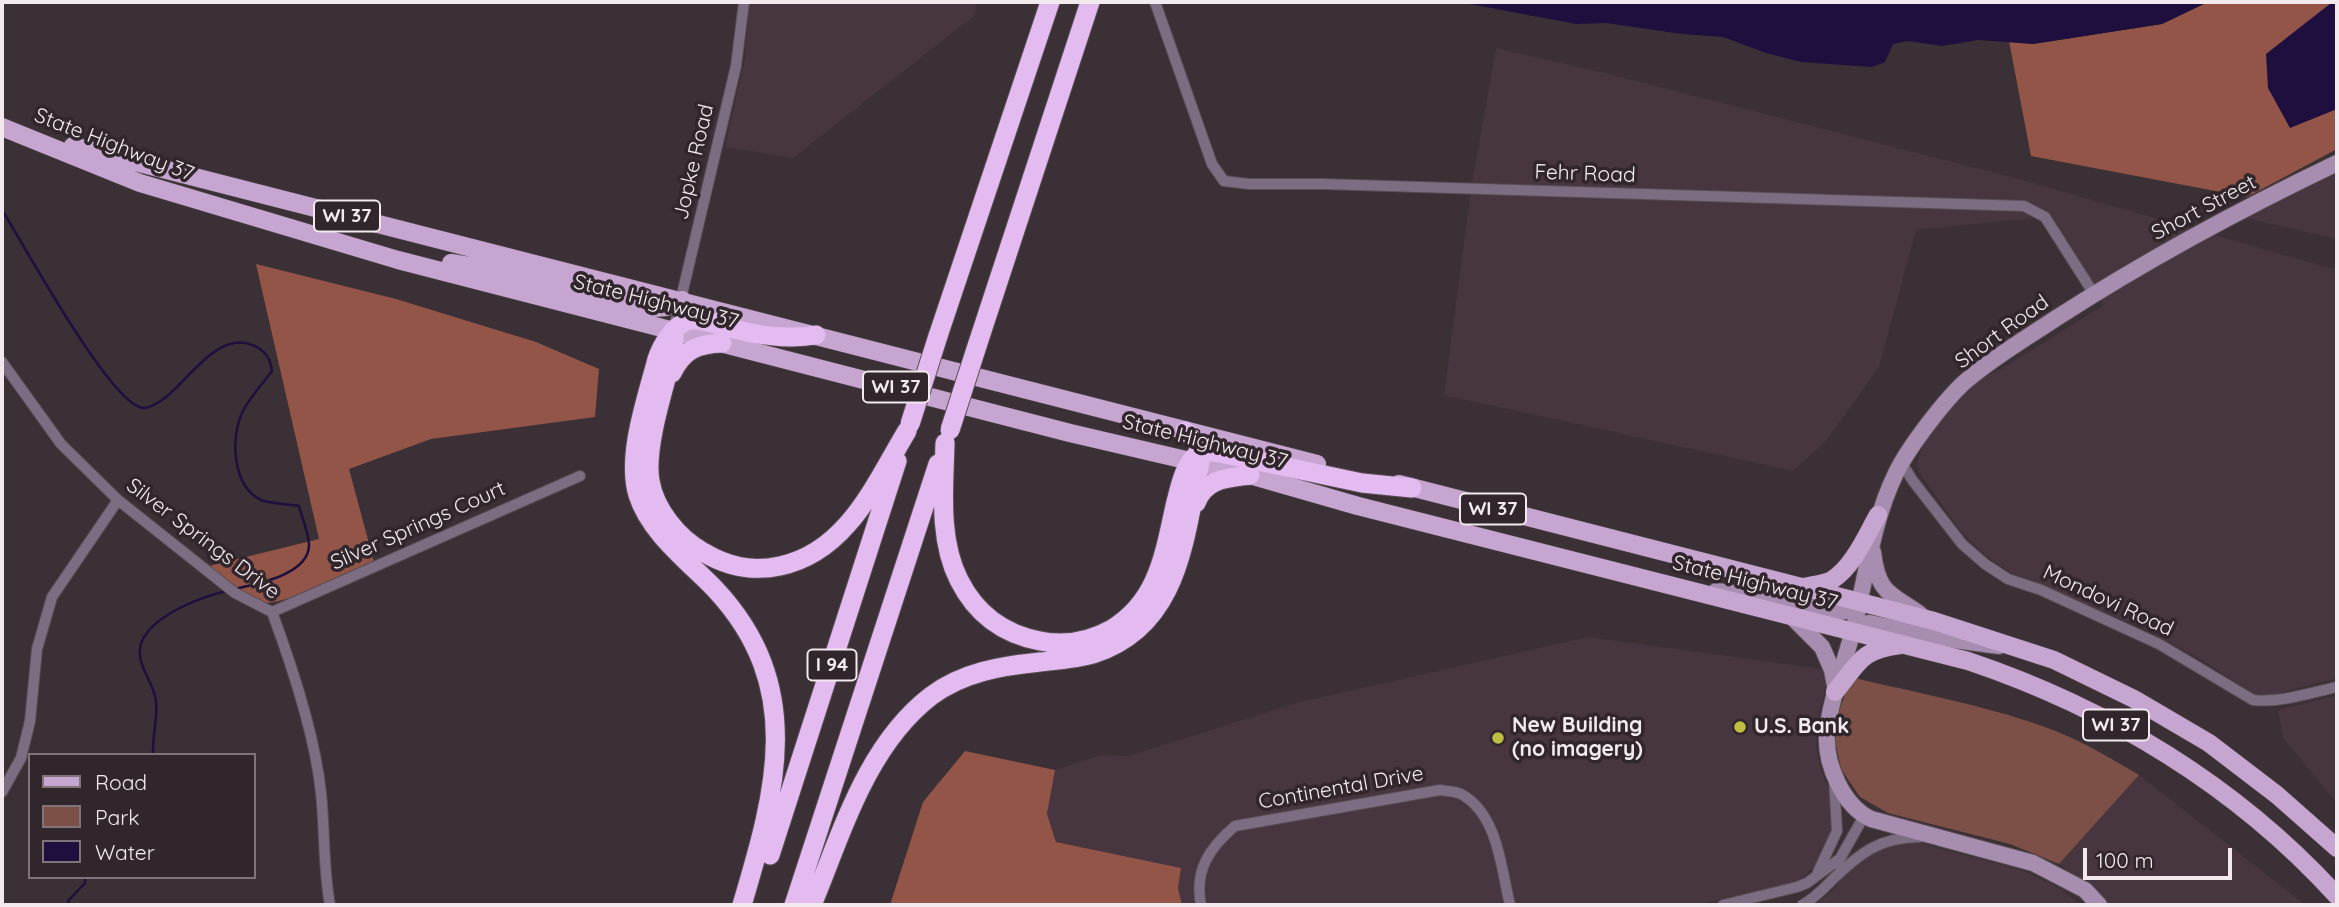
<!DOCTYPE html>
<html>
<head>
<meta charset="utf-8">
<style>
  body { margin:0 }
  #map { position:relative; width:2339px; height:907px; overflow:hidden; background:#3b3036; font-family:Quicksand,sans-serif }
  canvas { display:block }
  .frame { position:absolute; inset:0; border:4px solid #f2eaee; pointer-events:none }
  .legend { position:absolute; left:28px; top:753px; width:228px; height:126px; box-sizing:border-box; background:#31262c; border:2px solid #7e747a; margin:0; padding:9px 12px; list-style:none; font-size:21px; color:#f2eaee }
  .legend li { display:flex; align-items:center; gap:14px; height:35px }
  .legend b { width:35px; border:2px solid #7e747a }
  .scale { position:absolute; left:2083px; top:848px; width:149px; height:32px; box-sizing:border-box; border:4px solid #f2eaee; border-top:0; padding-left:9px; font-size:21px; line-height:24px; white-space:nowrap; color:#f2eaee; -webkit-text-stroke:5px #31262c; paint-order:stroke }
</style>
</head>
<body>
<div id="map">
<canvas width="2339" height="907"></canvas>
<div class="frame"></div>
<ul class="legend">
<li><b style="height:9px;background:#c7a5d1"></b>Road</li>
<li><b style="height:19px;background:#7c5046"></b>Park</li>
<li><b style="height:19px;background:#1e0f3e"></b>Water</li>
</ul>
<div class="scale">100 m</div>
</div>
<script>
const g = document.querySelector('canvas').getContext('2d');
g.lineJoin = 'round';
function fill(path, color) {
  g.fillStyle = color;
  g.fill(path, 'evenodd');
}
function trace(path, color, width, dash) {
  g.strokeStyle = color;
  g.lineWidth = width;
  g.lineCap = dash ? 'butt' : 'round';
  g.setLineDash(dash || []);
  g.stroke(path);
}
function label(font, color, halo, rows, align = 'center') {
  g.font = font + ' Quicksand,sans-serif';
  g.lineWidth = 7;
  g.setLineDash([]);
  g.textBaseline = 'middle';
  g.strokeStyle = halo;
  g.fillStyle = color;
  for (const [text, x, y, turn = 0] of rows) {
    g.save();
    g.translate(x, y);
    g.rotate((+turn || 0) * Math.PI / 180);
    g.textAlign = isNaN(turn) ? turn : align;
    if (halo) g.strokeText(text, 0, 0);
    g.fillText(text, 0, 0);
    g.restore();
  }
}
fill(new Path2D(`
  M749 2H976L975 15 793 158 725 147 745 58Z
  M1496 48 1609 74 2019 179 2337 270V678L2273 695 2254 694 2202 660 2147 630 2012 573 1993 561 1976 547 1959 529 1919 472 1917 462 1927 437 1936 421 1974 381 2001 369 2104 305 2094 294 2044 217 1916 230 1879 367 1827 440 1793 471 1444 395 1471 189Z
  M2337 170V239L2245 218 2323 176Z
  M1588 637 1830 670 1819 714 1816 746 1821 771 1832 796 1834 817 1829 842 1820 860 1804 877 1791 885 1696 905H1182L1178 888 1181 868 1056 842 1047 814 1055 770 1100 755 1129 756 1296 703Z
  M2337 695V803L2283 738 2278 710Z
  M2139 775 2298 899 2304 905H2109L2081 880 2059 864Z
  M1900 842H1916L2021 870 2062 889 2079 905H1815L1834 889 1852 866 1866 854Z`), '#47353f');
fill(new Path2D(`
  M1851 677C1920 694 1992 706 2058 732 2086 743 2113 760 2139 775L2059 864 2010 844 1888 813 1860 797 1841 769 1834 735 1836 720Z`), '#7c5046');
fill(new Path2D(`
  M2208 2H2337V149L2247 197 2031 156 2009 41 2033 44 2162 24Z
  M256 264 396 299 536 342 599 369 595 417 431 439 349 469 374 562C353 571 281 608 262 602 242 596 225 580 209 566L319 539Z
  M965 751 1055 770 1047 814 1056 842 1181 868 1178 888 1182 905H890L923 802Z`), '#935548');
fill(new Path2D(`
  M1459 2H2208L2162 24 2033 44 1978 40 1942 46 1908 41 1893 44 1885 62 1872 67 1801 62 1766 53 1723 37 1682 34 1606 23 1576 24Z
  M2337 2V109L2290 128 2268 88 2266 54 2331 3Z`), '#1e0f3e');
trace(new Path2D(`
  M2 210C22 241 112 408 144 408 149 408 154 405 159 402 187 385 216 328 255 346 266 352 270 358 272 371 263 383 250 397 243 411 230 437 232 486 261 500 272 504 288 504 299 506 302 518 308 531 309 544 310 574 258 584 234 589
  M153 755C152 737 158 718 156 701 154 684 141 670 140 656 135 621 201 596 228 591
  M69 905 68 901 85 883V877`), '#1e0f3e', 2.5);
const street = new Path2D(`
  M1155 2 1212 164 1224 181 1249 184H1324L2024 206 2045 217 2094 294
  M674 328 736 66 744 2
  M2 362 61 444 118 500 235 593 272 612C292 666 315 735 321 793 325 830 323 868 330 905
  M1901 462 1913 481 1962 544 1985 564 2008 579 2041 590 2159 644 2253 700C2281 703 2309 693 2337 687
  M272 612 580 476
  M2 792 21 758 30 721 37 649 52 597 118 500
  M1837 864 1864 816
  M1818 872 1837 831 1834 780
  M1201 905C1194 871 1209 848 1235 826L1440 790C1446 791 1455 791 1461 794 1498 814 1501 868 1510 905
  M1723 905 1797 887 1807 883 1838 860
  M1802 905C1814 899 1823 889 1832 880 1860 853 1880 837 1920 837`);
const secondary = new Path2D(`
  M1873 552C1878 594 1890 593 1920 614
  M1716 591 1772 598 1836 613 1846 611 1859 602
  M1792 617 1822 647 1832 670 1835 686
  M1853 631 1863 624 1870 623 1954 640 1999 646
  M2099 905 2085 890 2033 863 1871 819C1843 806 1825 764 1827 734 1828 717 1833 699 1838 682 1843 665 1848 648 1853 631 1866 578 1872 522 1896 473 1908 448 1946 398 1967 380 1995 356 2028 337 2058 317 2148 259 2241 209 2337 163`);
const primary = new Path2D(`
  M2 127 140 183 398 260 1070 433 1250 475 1358 506 1968 661C2108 708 2237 786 2337 896
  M73 146 1317 464
  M451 263 525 275 653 308 666 307 682 300
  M1399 484 1934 621 2054 660 2134 699 2209 743 2277 795 2337 848
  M1804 587C1813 585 1824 584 1832 580 1853 567 1866 536 1878 515
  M1835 692C1859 663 1860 650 1900 645`);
const highway = new Path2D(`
  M674 335V350C665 385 644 447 650 481 655 510 678 538 703 552 728 567 752 572 780 566 847 552 875 484 907 431
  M938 336 1050 2
  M977 346 1090 2
  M672 373C683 350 697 344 722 343
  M945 443C944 487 938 539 959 580 976 614 1003 634 1040 641 1065 646 1089 642 1112 629 1158 601 1164 555 1175 506 1179 491 1182 474 1191 461 1198 451 1209 451 1220 453L1362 483 1412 488
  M1196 503C1205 478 1228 478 1250 475
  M770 855 897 461
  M742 905C776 791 806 686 715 589 688 561 650 533 638 495 626 456 647 398 657 359 662 345 672 327 687 321 698 316 736 331 751 333 773 337 793 339 816 335
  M794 905 938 464
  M812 905C842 833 866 746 931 696 963 672 1001 666 1040 662 1058 660 1076 659 1093 654 1180 626 1184 538 1200 463 1201 448 1198 439 1185 431`);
trace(street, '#584e53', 12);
trace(secondary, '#584e53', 18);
trace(primary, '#584e53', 19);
trace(highway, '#584e53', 21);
trace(street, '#7d6d83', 10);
trace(secondary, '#a78daf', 16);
trace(primary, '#c7a5d1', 18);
trace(highway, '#e3bbf0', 19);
const highwayBridge = new Path2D(`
  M910 424 938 336
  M950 430 977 346`);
trace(highwayBridge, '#584e53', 21, []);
trace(highwayBridge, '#e3bbf0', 19);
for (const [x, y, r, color] of [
  [1740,727,7,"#c0be41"],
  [1498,738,7,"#c0be41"]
]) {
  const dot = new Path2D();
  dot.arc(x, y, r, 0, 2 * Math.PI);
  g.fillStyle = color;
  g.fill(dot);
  trace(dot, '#31262c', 2.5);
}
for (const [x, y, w] of [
  [347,216,66],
  [896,387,66],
  [1493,509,66],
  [832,665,49],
  [2116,725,66]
]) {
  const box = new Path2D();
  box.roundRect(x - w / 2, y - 15.5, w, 31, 5);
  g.fillStyle = '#31262c';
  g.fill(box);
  trace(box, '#f2eaee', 2);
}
label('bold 19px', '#f2eaee', null, [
  ["WI 37",347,216],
  ["WI 37",896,387],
  ["WI 37",1493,509],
  ["I 94",832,665],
  ["WI 37",2116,725]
]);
label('21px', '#f2eaee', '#31262c', [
  ["State Highway 37",114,145,21],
  ["Jopke Road",694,162,-77],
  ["Fehr Road",1585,174,2],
  ["Short Street",2204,208,-28],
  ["State Highway 37",656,302,14],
  ["Short Road",2002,332,-36],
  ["State Highway 37",1205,442,14],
  ["Silver Springs Court",418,526,-24],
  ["Silver Springs Drive",203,539,37],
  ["State Highway 37",1755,583,14],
  ["Mondovi Road",2108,601,25],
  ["Continental Drive",1341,788,-10]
]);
label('bold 21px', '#f2eaee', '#31262c', [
  ["New Building",1512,726],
  ["(no imagery)",1512,750],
  ["U.S. Bank",1754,727]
], 'left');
</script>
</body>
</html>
